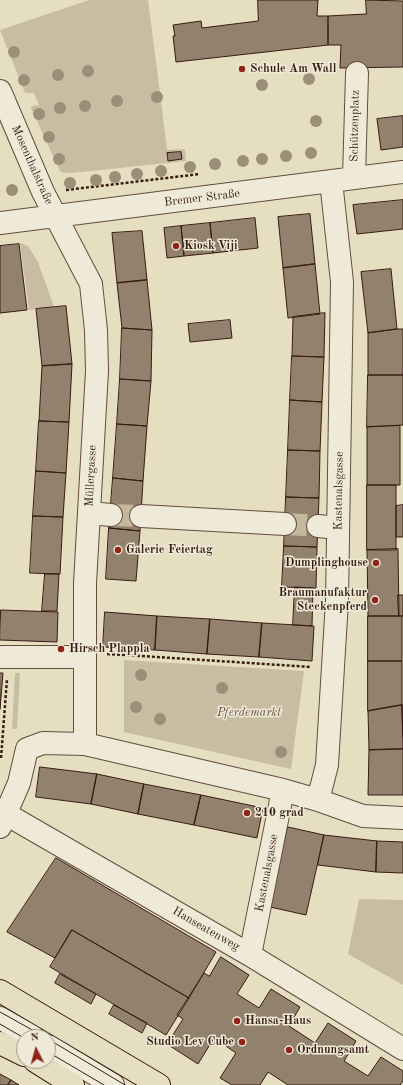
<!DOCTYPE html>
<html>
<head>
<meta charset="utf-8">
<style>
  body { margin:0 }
  #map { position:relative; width:403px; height:1085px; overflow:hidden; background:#e6dec1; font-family:"Old Standard TT",serif }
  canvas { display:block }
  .north { position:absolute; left:16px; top:1029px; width:40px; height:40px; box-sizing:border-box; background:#efead7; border:1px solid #a59888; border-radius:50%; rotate:354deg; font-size:11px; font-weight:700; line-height:16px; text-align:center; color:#371c12 }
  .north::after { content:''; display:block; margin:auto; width:14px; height:18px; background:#8f2418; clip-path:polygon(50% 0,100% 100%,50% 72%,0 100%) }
</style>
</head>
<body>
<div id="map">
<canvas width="403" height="1085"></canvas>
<div class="north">N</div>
</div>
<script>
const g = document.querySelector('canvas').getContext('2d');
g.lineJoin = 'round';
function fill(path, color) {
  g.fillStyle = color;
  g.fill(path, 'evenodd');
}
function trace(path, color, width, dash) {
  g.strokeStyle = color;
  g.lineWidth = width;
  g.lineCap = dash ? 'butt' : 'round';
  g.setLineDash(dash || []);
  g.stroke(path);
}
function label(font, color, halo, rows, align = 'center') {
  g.font = font + ' "Old Standard TT",serif';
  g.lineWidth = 3;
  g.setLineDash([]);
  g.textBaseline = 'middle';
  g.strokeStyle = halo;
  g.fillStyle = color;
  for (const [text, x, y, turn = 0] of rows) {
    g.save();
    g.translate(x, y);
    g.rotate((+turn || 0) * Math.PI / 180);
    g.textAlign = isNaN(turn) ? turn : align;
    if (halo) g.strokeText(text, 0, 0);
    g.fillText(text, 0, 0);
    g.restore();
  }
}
fill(new Path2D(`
  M89 0H148L160 93 167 150 185 149 186 161 72 173H64L60 171 31 108 32 106 39 105 34 93H25L0 30Z
  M20 243 28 246 38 262 54 307 29 310Z
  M124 660 304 671 291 769 124 732Z
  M15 673H20L17 729H12Z
  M359 899 403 900V985L348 954Z`), '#c8bda3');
const building = new Path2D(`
  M258 0H318L317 16H328V45L176 62 173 36H175L173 25 201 21 202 28 258 21Z
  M366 0 403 1V67L340 68 341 45H328V16L366 14Z
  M403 116V147L381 150 377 119Z
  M181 152 182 159 168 161 167 153Z
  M403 200V229L357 234 353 205Z
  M310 214 315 264 283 268 278 217Z
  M255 218 258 248 213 253 210 223Z
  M210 223 213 253 184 256 181 226Z
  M181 226 184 256 167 258 164 228Z
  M142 231 147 280 117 283 112 233Z
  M19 244 27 310 0 313V246Z
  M315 264 320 314 288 318 283 268Z
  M391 269 397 329 368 333 361 272Z
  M147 280 152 330 122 328 117 283Z
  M66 306 72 364 42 366 36 309Z
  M325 313 324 357 292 356 293 317Z
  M230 320 232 338 190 342 188 324Z
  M122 328 152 330 151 381 120 379Z
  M397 329H403V375H368V333Z
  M292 356 324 357 322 402 290 400Z
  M72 364 69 422 39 421 42 366Z
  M368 375H403V425L367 427Z
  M120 379 151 381 147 426 117 424Z
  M290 400 322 402 320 451 288 450Z
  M39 421 69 422 66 473 36 471Z
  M117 424 147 426 143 481 113 478Z
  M400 426V485H367V427Z
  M288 450 320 451 319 498 286 497Z
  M36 471 66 473 63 517 33 516Z
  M113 478 143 481 140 531 109 528Z
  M367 485H396V550H367Z
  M286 497 319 498 317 547 284 546Z
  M403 505V537H396V506Z
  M33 516 63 517 60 574 30 573Z
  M109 528 140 531 136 581 106 579Z
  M284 546 317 547 316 588 282 587Z
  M398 549 399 616H368L367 550Z
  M45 574H59L57 611H42Z
  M295 587 313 588 312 626 293 625Z
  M398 595H403V616H399Z
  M1 610 58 612 57 642 0 640Z
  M105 612 157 616 155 650 103 647Z
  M157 616 210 619 207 654 155 650Z
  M368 616H402V661H368Z
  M210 619 262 623 259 657 207 654Z
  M262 623 314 626 312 661 259 657Z
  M368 661H402V705L368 711Z
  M0 673H3L0 709Z
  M402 705 403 749 369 750 368 711Z
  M402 705H403V736Z
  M403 749V795H368L369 750Z
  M40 767 97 774 91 804 36 797Z
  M97 774 144 784 138 814 91 804Z
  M144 784 201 795 194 825 138 814Z
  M201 795 263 808 257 838 194 825Z
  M288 827 324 835 306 915 270 907Z
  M324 835 377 841 376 872 318 865Z
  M377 841 403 842V873L376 872Z
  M56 858 216 952 189 998 72 930 55 958 7 932Z
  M72 930 189 998 166 1035 50 967Z
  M221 957 249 975 237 994 259 1008 271 989 300 1007 289 1026 315 1043 328 1023 356 1041 344 1061 368 1076 381 1057 403 1071V1081L400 1085H288L268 1072 260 1085H232L220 1078 236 1053 214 1038 198 1064 167 1044 183 1019 177 1015 204 973 209 976Z
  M60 974 96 994 91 1004 55 983Z
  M114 1005 147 1023 142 1033 109 1014Z
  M0 1074 11 1080 8 1085H0Z
  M11 1080 19 1085H8Z`);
fill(building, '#92816d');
trace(building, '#371c12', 1);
trace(new Path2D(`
  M111 515 141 516
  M285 524 318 526`), '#c3b79e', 22, [22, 11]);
const minor = new Path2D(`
  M0 91 43 192 91 284 96 330 97 371 85 583V744
  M354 178 357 73
  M0 223 403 172
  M89 513 111 515
  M141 516 285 524
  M318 526 338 528
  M0 657H84
  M318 800 327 765 337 601 342 282 331 181
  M6 814 250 955 403 1049
  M0 827 19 783 27 749 43 743 85 744 283 790 318 800 363 816 403 818
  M250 955 283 790
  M0 1018 33 1037
  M48 1046 113 1085`);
const major = new Path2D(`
  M0 991 159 1085
  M0 1043 24 1055
  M35 1061 73 1085`);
trace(minor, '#634c3e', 24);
trace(major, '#371c12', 24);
trace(new Path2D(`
  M66 190 200 174
  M107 654 126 655 311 667
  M1 758 7 679`), '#371c12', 2.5, [3, 2]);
trace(minor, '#efead7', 22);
trace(major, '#e6dec1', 22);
trace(new Path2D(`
  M0 1012 45 1037
  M0 1024 24 1038
  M48 1039 125 1085
  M48 1052 104 1085`), '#371c12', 1);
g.fillStyle = '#9d8e79';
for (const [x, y] of [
  [14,52],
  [88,71],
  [58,75],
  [309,79],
  [24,80],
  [262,85],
  [157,97],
  [117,101],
  [85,106],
  [60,108],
  [39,114],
  [316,121],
  [49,137],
  [311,153],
  [286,156],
  [59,159],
  [262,159],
  [243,161],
  [215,164],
  [190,167],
  [161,171],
  [137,174],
  [115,177],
  [96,180],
  [70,183],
  [12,190],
  [141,675],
  [222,688],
  [136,707],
  [160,719],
  [281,752]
]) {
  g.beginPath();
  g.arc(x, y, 6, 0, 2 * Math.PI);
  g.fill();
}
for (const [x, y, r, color] of [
  [242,69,4,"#8f2418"],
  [176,246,4,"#8f2418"],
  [118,550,4,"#8f2418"],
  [376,563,4,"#8f2418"],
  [375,600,4,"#8f2418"],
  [61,649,4,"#8f2418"],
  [247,813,4,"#8f2418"],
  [237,1021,4,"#8f2418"],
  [242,1042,4,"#8f2418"],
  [289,1050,4,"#8f2418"]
]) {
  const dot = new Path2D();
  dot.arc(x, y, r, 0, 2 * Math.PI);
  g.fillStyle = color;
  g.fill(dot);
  trace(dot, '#efead7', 1.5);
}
label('bold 12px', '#371c12', '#efead7', [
  ["Schule Am Wall",250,69],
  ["Kiosk Viji",184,246],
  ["Galerie Feiertag",126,550],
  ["Dumplinghouse",368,563,"right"],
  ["Braumanufaktur",367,593,"right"],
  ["Steckenpferd",367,607,"right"],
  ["Hirsch Plappla",69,649],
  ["210 grad",255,813],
  ["Hansa-Haus",245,1021],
  ["Studio Lev Cube",234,1042,"right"],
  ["Ordnungsamt",297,1050]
], 'left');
label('12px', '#371c12', '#efead7', [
  ["Schützenplatz",355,126,-89],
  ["Mosenthalstraße",32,165,66],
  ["Bremer Straße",202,198,-7],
  ["Müllergasse",91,476,-87],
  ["Kastenalsgasse",339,491,-89],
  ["Kastenalsgasse",267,873,-79],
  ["Hanseatenweg",206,929,30]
]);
label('italic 12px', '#624c3e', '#efead7', [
  ["Pferdemarkt",249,713]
]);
</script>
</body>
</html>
